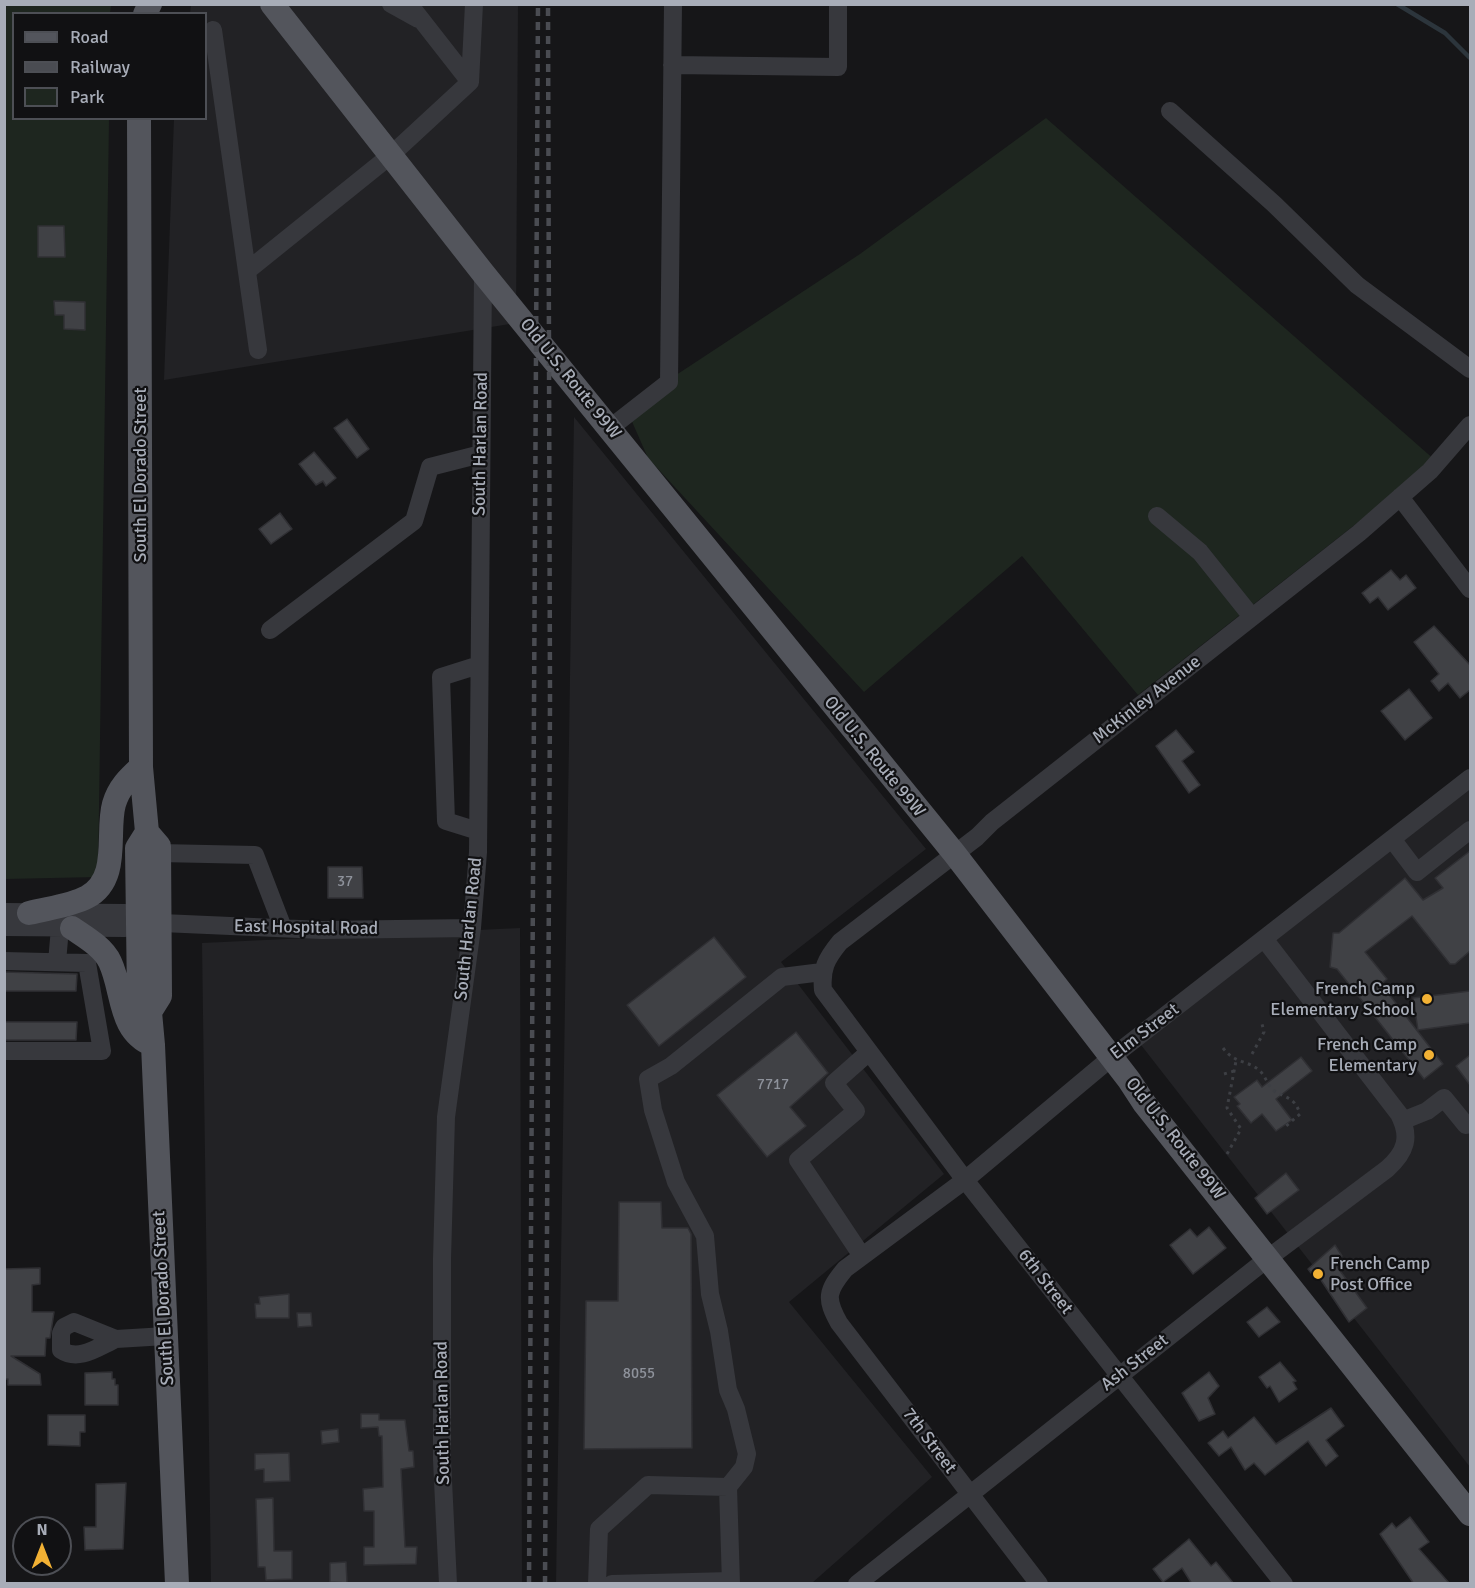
<!DOCTYPE html>
<html>
<head>
<meta charset="utf-8">
<style>
  body { margin:0 }
  #map { position:relative; width:1475px; height:1588px; overflow:hidden; background:#161618; font-family:Signika,sans-serif }
  canvas { display:block }
  .frame { position:absolute; inset:0; border:6px solid #a8adb8; pointer-events:none }
  .legend { position:absolute; left:12px; top:12px; width:195px; height:108px; box-sizing:border-box; background:#111113; border:2px solid #4d4f55; margin:0; padding:8px 10px; list-style:none; font-size:18px; color:#a8adb8 }
  .legend li { display:flex; align-items:center; gap:12px; height:30px }
  .legend b { width:30px; border:2px solid #4d4f55 }
  .north { position:absolute; left:12px; top:1516px; width:60px; height:60px; box-sizing:border-box; background:#111113; border:2px solid #4d4f55; border-radius:50%; rotate:0deg; font-size:16px; font-weight:700; line-height:24px; text-align:center; color:#a8adb8 }
  .north::after { content:''; display:block; margin:auto; width:21px; height:27px; background:#f2b134; clip-path:polygon(50% 0,100% 100%,50% 72%,0 100%) }
</style>
</head>
<body>
<div id="map">
<canvas width="1475" height="1588"></canvas>
<div class="frame"></div>
<ul class="legend">
<li><b style="height:8px;background:#53555c"></b>Road</li>
<li><b style="height:8px;background:#4a4c52"></b>Railway</li>
<li><b style="height:16px;background:#1e261f"></b>Park</li>
</ul>
<div class="north">N</div>
</div>
<script>
const g = document.querySelector('canvas').getContext('2d');
g.lineJoin = 'round';
function fill(path, color) {
  g.fillStyle = color;
  g.fill(path, 'evenodd');
}
function trace(path, color, width, dash) {
  g.strokeStyle = color;
  g.lineWidth = width;
  g.lineCap = dash ? 'butt' : 'round';
  g.setLineDash(dash || []);
  g.stroke(path);
}
function label(font, color, halo, rows, align = 'center') {
  g.font = font + ' Signika,sans-serif';
  g.lineWidth = 4.5;
  g.setLineDash([]);
  g.textBaseline = 'middle';
  g.strokeStyle = halo;
  g.fillStyle = color;
  for (const [text, x, y, turn = 0] of rows) {
    g.save();
    g.translate(x, y);
    g.rotate((+turn || 0) * Math.PI / 180);
    g.textAlign = isNaN(turn) ? turn : align;
    if (halo) g.strokeText(text, 0, 0);
    g.fillText(text, 0, 0);
    g.restore();
  }
}
fill(new Path2D(`
  M191 5H518L516 323 164 380 174 119 206 118V14L190 13Z
  M574 417 926 849 781 962 944 1174 789 1302 932 1477 812 1583 556 1584Z
  M1470 780V1467L1134 1036Z
  M520 928 522 1583H211L202 943Z`), '#222225');
fill(new Path2D(`
  M4 5H111L110 13 14 14V118L109 119 98 877 5 879Z
  M1046 118 1436 461 1138 695 1022 556 864 692 648 458 626 408 860 254Z`), '#1e261f');
trace(new Path2D(`
  M1397 4 1445 33 1470 58`), '#2c353c', 4.5);
const building = new Path2D(`
  M38 226H64L65 257H38Z
  M54 301 85 302V330L64 329V315H55Z
  M347 419 369 449 357 458 334 428Z
  M314 452 336 478 326 486 323 481 316 485 299 464Z
  M280 513 292 529 271 544 259 529Z
  M1391 570 1400 580 1406 575 1416 588 1388 610 1378 597 1370 603 1362 593Z
  M1434 626 1470 665V690L1460 698 1448 683 1439 691 1431 681 1439 674 1414 642Z
  M1409 689 1432 718 1405 740 1381 711Z
  M1176 730 1194 752 1182 761 1200 785 1189 793 1156 746Z
  M1470 851V951L1455 964H1450L1412 916 1365 952 1387 979 1381 984 1443 1064 1424 1079 1337 969 1330 967 1333 933H1339L1405 878 1423 900 1443 888 1435 878Z
  M328 867H362L363 898H328Z
  M714 937 746 977 659 1046 627 1005Z
  M4 972 77 974 76 991H4Z
  M1470 991V1023L1418 1030 1413 998Z
  M4 1022H77L76 1040H4Z
  M796 1032 828 1073 790 1107 806 1126 767 1157 717 1095Z
  M1470 1055V1085L1456 1066Z
  M1301 1057 1312 1071 1276 1099 1292 1120 1276 1131 1262 1114 1251 1123 1237 1106 1240 1104 1234 1097 1257 1080 1262 1087Z
  M1286 1173 1299 1190 1267 1214 1255 1198Z
  M619 1202H661L662 1228H688L691 1234 692 1448 584 1449 586 1301H618Z
  M1209 1227 1226 1248 1193 1274 1170 1245 1190 1229 1197 1237Z
  M1335 1245 1342 1256 1333 1261 1367 1308 1349 1322 1315 1271 1311 1273 1308 1269Z
  M40 1268V1284L32 1285V1312H54L50 1338H46L45 1356H11L40 1374 41 1385H8V1379H4V1269Z
  M289 1294V1318H256L255 1304H260L259 1297Z
  M1267 1307 1280 1322 1259 1337 1247 1322Z
  M297 1313H311L312 1326 298 1327Z
  M1280 1362 1296 1381 1293 1382 1297 1389 1279 1402 1270 1386 1267 1388 1259 1377Z
  M112 1372V1379H115V1385H118V1405H85V1373Z
  M1209 1372 1219 1386 1208 1398 1215 1414 1199 1421 1182 1393Z
  M1331 1408 1344 1426 1326 1440 1338 1456 1326 1466 1308 1441 1265 1475 1254 1463 1245 1470 1231 1447 1219 1456 1208 1443 1223 1431 1228 1438 1254 1417 1276 1444Z
  M361 1414H379V1420H405L409 1451H413L414 1467 401 1469 405 1547H417L416 1564 364 1565V1547H374V1511H364L363 1489 383 1487 382 1436H379L378 1427 361 1428Z
  M48 1415H85V1432H80V1446L48 1445Z
  M338 1429 339 1442 322 1444 321 1431Z
  M289 1453 290 1481 264 1482V1469L255 1470V1454Z
  M126 1483 123 1549 85 1550 84 1527H96V1484Z
  M273 1498 274 1551H292V1579L266 1580 265 1567H258L256 1499Z
  M1410 1517 1429 1542 1419 1549 1450 1584H1414L1380 1534 1392 1523 1396 1528Z
  M1189 1539 1211 1566 1216 1562 1234 1584H1192L1182 1568 1163 1582 1153 1569Z
  M346 1562 347 1583 330 1582V1563Z`);
fill(building, '#404145');
trace(building, '#303034', 1.5);
trace(new Path2D(`
  M1223 1048C1235 1064 1247 1060 1259 1070 1265 1075 1267 1084 1273 1090 1283 1098 1294 1095 1300 1114L1285 1127
  M1252 1054 1264 1032 1261 1020
  M1224 1074 1234 1071
  M1227 1154 1241 1129 1227 1108 1236 1061`), '#3d3f44', 3, [3, 4.5]);
trace(new Path2D(`
  M391 4 418 19
  M409 4 470 82
  M213 30 258 350
  M672 65 838 67V4
  M1170 111 1274 204 1357 285 1470 369
  M247 271 391 155 470 82 474 4
  M610 428 669 382 673 4
  M1400 497 1470 589
  M1157 516 1200 552 1252 617
  M270 630 414 521 430 467 481 454
  M478 831 446 821 441 677 479 665
  M1392 839 1417 872 1470 830
  M159 853 255 855 283 928
  M4 912 125 913 139 922
  M4 927 125 928 139 922 322 930 472 928
  M4 961 87 963 102 1051H4
  M57 962 60 928
  M1402 1121 1427 1111 1444 1098 1466 1125
  M862 1256 798 1160 856 1111 834 1083 869 1052
  M116 1339C98 1347 79 1362 61 1350V1333L64 1327 74 1322 116 1339 166 1336
  M728 1487 744 1467 747 1454 736 1409 728 1390 719 1331 710 1294 705 1236 676 1182 653 1110 648 1079 671 1066 782 977 822 972
  M448 1584 442 1460V1259L446 1117 472 928 478 852 483 273
  M597 1584 599 1529 648 1485 728 1487 731 1584
  M612 1584 731 1581
  M857 1584 1267 1259 1387 1169C1406 1152 1411 1137 1399 1114L1265 940
  M1039 1584 839 1323C825 1298 827 1291 845 1269L965 1180 1112 1057 1470 778
  M1284 1584 965 1180 823 990C821 969 826 959 840 942L977 837 992 822 1359 533 1430 471 1470 425`), '#37383d', 18);
trace(new Path2D(`
  M272 4 483 273 954 853 1129 1080 1144 1103 1470 1514
  M145 14 150 4
  M139 118 141 767 147 832 159 846 160 996 150 1012
  M147 832 137 848 139 997 150 1012 153 1045 177 1584
  M29 913C48 908 70 906 87 897 121 879 106 832 114 804 119 787 129 778 141 767
  M72 928C85 937 103 947 110 962 124 992 118 1031 153 1045`), '#53555c', 24);
trace(new Path2D(`
  M529 1584 538 4
  M545 1584 550 701 548 4`), '#4a4c52', 4.5, [8, 6]);
for (const [x, y, r, color] of [
  [1427,999,6,"#f2b134"],
  [1429,1055,6,"#f2b134"],
  [1318,1274,6,"#f2b134"]
]) {
  const dot = new Path2D();
  dot.arc(x, y, r, 0, 2 * Math.PI);
  g.fillStyle = color;
  g.fill(dot);
  trace(dot, '#111113', 2);
}
label('15px', '#8e929b', null, [
  ["37",345,882],
  ["7717",773,1085],
  ["8055",639,1374]
]);
label('18px', '#a8adb8', '#111113', [
  ["Old U.S. Route 99W",570,379,51],
  ["South Harlan Road",481,444,-89],
  ["South El Dorado Street",141,475,-90],
  ["McKinley Avenue",1147,700,-38],
  ["Old U.S. Route 99W",874,757,51],
  ["East Hospital Road",306,928,1],
  ["South Harlan Road",469,929,-84],
  ["Elm Street",1145,1032,-37],
  ["Old U.S. Route 99W",1175,1139,52],
  ["6th Street",1045,1282,52],
  ["South El Dorado Street",164,1298,-93],
  ["Ash Street",1135,1363,-38],
  ["South Harlan Road",443,1413,-91],
  ["7th Street",929,1441,53]
]);
label('18px', '#a8adb8', '#111113', [
  ["French Camp",1415,989],
  ["Elementary School",1415,1010],
  ["French Camp",1417,1045],
  ["Elementary",1417,1066],
  ["French Camp",1330,1264,"left"],
  ["Post Office",1330,1285,"left"]
], 'right');
</script>
</body>
</html>
